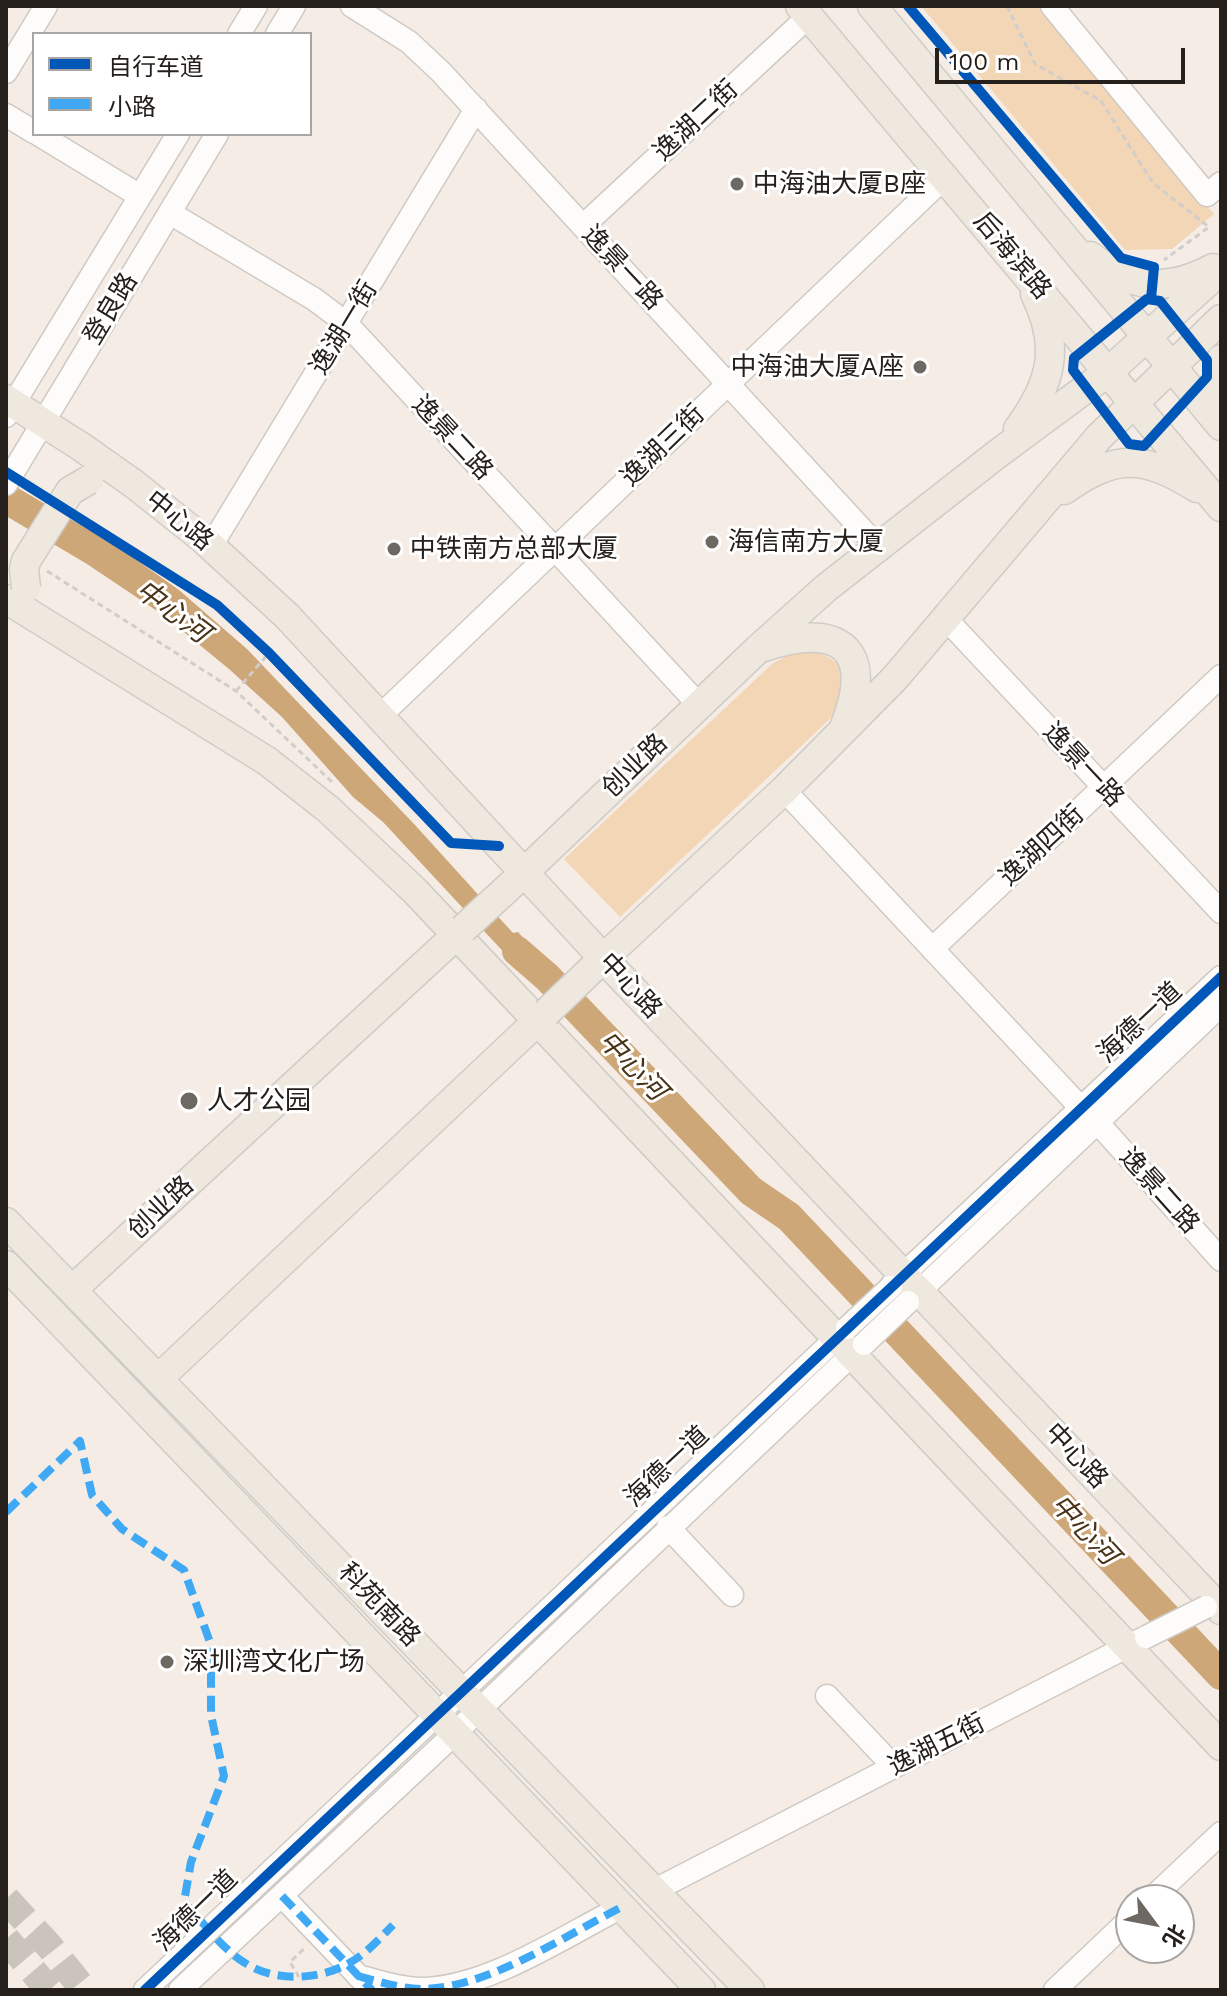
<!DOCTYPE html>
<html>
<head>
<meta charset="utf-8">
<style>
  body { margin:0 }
  #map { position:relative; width:1227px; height:1996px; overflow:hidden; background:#f5ede5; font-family:"Work Sans","Noto Sans SC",sans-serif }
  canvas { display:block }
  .frame { position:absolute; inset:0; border:8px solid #25201b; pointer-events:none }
  .legend { position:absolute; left:32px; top:32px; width:280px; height:104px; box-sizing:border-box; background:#fff; border:2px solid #a8a6a4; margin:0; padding:10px 14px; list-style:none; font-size:24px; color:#25201b }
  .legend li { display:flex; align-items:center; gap:16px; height:40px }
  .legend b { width:40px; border:2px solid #a8a6a4 }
  .north { position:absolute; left:1115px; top:1884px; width:80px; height:80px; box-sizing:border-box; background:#fff; border:2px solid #a8a6a4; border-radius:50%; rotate:122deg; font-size:22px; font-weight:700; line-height:32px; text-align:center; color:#25201b }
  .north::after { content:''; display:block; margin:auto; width:28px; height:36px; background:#6e6862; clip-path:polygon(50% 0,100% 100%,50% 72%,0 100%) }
  .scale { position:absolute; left:935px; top:48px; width:250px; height:36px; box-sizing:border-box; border:4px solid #25201b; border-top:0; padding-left:10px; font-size:24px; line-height:28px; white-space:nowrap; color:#25201b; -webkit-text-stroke:6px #fff; paint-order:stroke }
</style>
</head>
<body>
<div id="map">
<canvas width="1227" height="1996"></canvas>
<div class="frame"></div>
<ul class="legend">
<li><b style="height:10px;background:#0057b8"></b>自行车道</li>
<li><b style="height:10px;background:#3fa9f5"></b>小路</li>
</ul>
<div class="north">北</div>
<div class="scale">100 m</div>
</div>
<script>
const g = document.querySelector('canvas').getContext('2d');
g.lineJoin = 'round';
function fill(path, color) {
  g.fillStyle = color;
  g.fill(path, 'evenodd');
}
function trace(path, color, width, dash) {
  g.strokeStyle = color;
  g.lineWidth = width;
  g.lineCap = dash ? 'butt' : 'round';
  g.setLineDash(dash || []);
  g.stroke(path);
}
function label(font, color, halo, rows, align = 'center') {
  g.font = font + ' "Work Sans","Noto Sans SC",sans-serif';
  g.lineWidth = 6;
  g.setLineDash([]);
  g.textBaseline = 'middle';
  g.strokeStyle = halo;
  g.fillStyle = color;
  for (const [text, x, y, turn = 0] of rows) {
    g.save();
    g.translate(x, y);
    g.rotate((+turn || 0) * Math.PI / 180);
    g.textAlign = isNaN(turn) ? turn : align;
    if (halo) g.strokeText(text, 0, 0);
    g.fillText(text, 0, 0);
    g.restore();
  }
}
fill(new Path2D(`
  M921 6H1042L1214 214 1172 249 1125 250Z
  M801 649C827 653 851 663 843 695 842 703 834 712 830 719L620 917 564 859 773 663Z`), '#f3d6b5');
fill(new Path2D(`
  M6 481 118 547 179 590 247 649 415 825 513 933 518 932 554 971 536 987 383 822 353 797 282 717 229 669 163 615 87 564 6 516Z`), '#cea778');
trace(new Path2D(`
  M517 951 547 977 751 1191 789 1217 1221 1675`), '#cea778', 30);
trace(new Path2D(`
  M6 1899 50 1947 84 1990
  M6 1939 49 1990`), '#cbc4bd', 28, [28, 14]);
const minor = new Path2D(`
  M352 6 409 42 441 72 878 547
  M1052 6 1207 195 1221 183
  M239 34 256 6
  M277 34 294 6
  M6 72 46 6
  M6 115 34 132
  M38 134 140 196
  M170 213 314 299 346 323 699 705
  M583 226 809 16
  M6 416 178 134
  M6 484 217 134
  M211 546 476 109
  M946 619 1221 912
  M380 716 946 176
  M784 790 1081 1108
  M932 949 1221 676
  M1097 1122 1221 1260
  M892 1285 1221 977
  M909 1301 1221 1005
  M668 1527 732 1595
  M827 1696 894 1767
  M653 1891 1142 1639
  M282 1896 368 1986
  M1150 1900 1221 1833
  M358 1976C380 1982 402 1989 424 1989 490 1987 564 1936 622 1907
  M145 1990 846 1329
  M180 1990 434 1753 863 1344
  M1055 1990 1131 1918`);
const major = new Path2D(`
  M800 6 1221 507
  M872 6 1221 426
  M1090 256C1132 288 1166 293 1213 268
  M1221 359 1218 375 1221 395
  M6 399 80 446 134 484 203 539 287 616 604 959 1221 1610
  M1018 429C1052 383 1061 347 1035 294
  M1064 490C1117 453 1143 455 1197 488
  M6 599 267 761 328 809 415 891 1221 1746
  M764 647C837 622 876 647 845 725
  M512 884 758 649 826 588 996 455 1108 372 1221 270
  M593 968 784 790 895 678 1099 437 1221 319
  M6 1222 750 1990
  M6 1265 701 1990
  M72 1290 463 929
  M158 1379 546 1013`);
trace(minor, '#cfc9c3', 25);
trace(major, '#cfccc8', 31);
trace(new Path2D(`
  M1007 6 1035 64 1101 101 1153 183 1209 227 1164 260
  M47 571 236 691 332 782
  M236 691 269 653
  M299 1977 290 1962 305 1948`), '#d0cdca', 3, [6, 4]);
trace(minor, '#fefcfb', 22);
trace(major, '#efe8df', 28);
const minorBridge = new Path2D(`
  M847 1328 891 1287
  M864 1344 908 1302
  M1146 1637 1206 1607`);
const majorBridge = new Path2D(`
  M26 588 24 569 26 561 70 491 89 480
  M463 929 511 885
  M546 1013 593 968`);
trace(minorBridge, '#cfc9c3', 25, []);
trace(majorBridge, '#cfccc8', 31, []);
trace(minorBridge, '#fefcfb', 22);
trace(majorBridge, '#efe8df', 28);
trace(new Path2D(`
  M6 1512 80 1441 92 1495 122 1529 184 1570 211 1645V1715L224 1776 191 1862 184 1902C203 1922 222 1949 245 1963 276 1983 321 1980 351 1962 367 1953 380 1938 393 1925
  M282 1896 372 1990
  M358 1976C380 1982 402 1989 424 1989 490 1987 564 1936 622 1907`), '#3fa9f5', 8, [16, 8]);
trace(new Path2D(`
  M908 6 1121 258 1154 267 1151 299
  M1147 299 1160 301 1207 360V377L1144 446 1129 444 1073 370 1074 358Z
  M6 472 217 605 269 653 451 843 499 846
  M145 1990 1221 977`), '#0057b8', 10);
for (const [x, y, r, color] of [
  [737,184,8,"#6e6862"],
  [920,367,8,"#6e6862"],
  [712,542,8,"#6e6862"],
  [394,549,8,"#6e6862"],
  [189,1101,10,"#6e6862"],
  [167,1662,8,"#6e6862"]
]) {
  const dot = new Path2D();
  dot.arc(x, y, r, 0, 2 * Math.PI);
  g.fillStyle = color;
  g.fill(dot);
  trace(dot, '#fff', 3);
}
label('26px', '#25201b', '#fff', [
  ["逸湖二街",696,121,-43],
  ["后海滨路",1012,256,50],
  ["逸景一路",622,268,47],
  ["登良路",111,309,-59],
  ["逸湖一街",344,328,-59],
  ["逸景二路",452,438,47],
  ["逸湖三街",663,446,-44],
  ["中心路",179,521,39],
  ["逸景一路",1083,765,47],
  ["创业路",635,766,-44],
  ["逸湖四街",1042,846,-43],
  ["中心路",630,986,47],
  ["海德一道",1140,1023,-43],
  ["逸景二路",1159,1191,48],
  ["创业路",161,1208,-43],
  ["中心路",1076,1456,47],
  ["海德一道",667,1467,-43],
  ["科苑南路",379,1605,46],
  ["逸湖五街",937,1745,-27],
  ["海德一道",196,1911,-44]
]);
label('26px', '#25201b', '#fff', [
  ["中海油大厦B座",753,184],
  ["中海油大厦A座",904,367,"right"],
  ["海信南方大厦",728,542],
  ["中铁南方总部大厦",410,549],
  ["人才公园",207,1101],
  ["深圳湾文化广场",183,1662]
], 'left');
label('italic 28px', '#4a3317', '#fff', [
  ["中心河",172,612,37],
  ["中心河",632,1066,46],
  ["中心河",1084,1530,47]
]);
</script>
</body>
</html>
